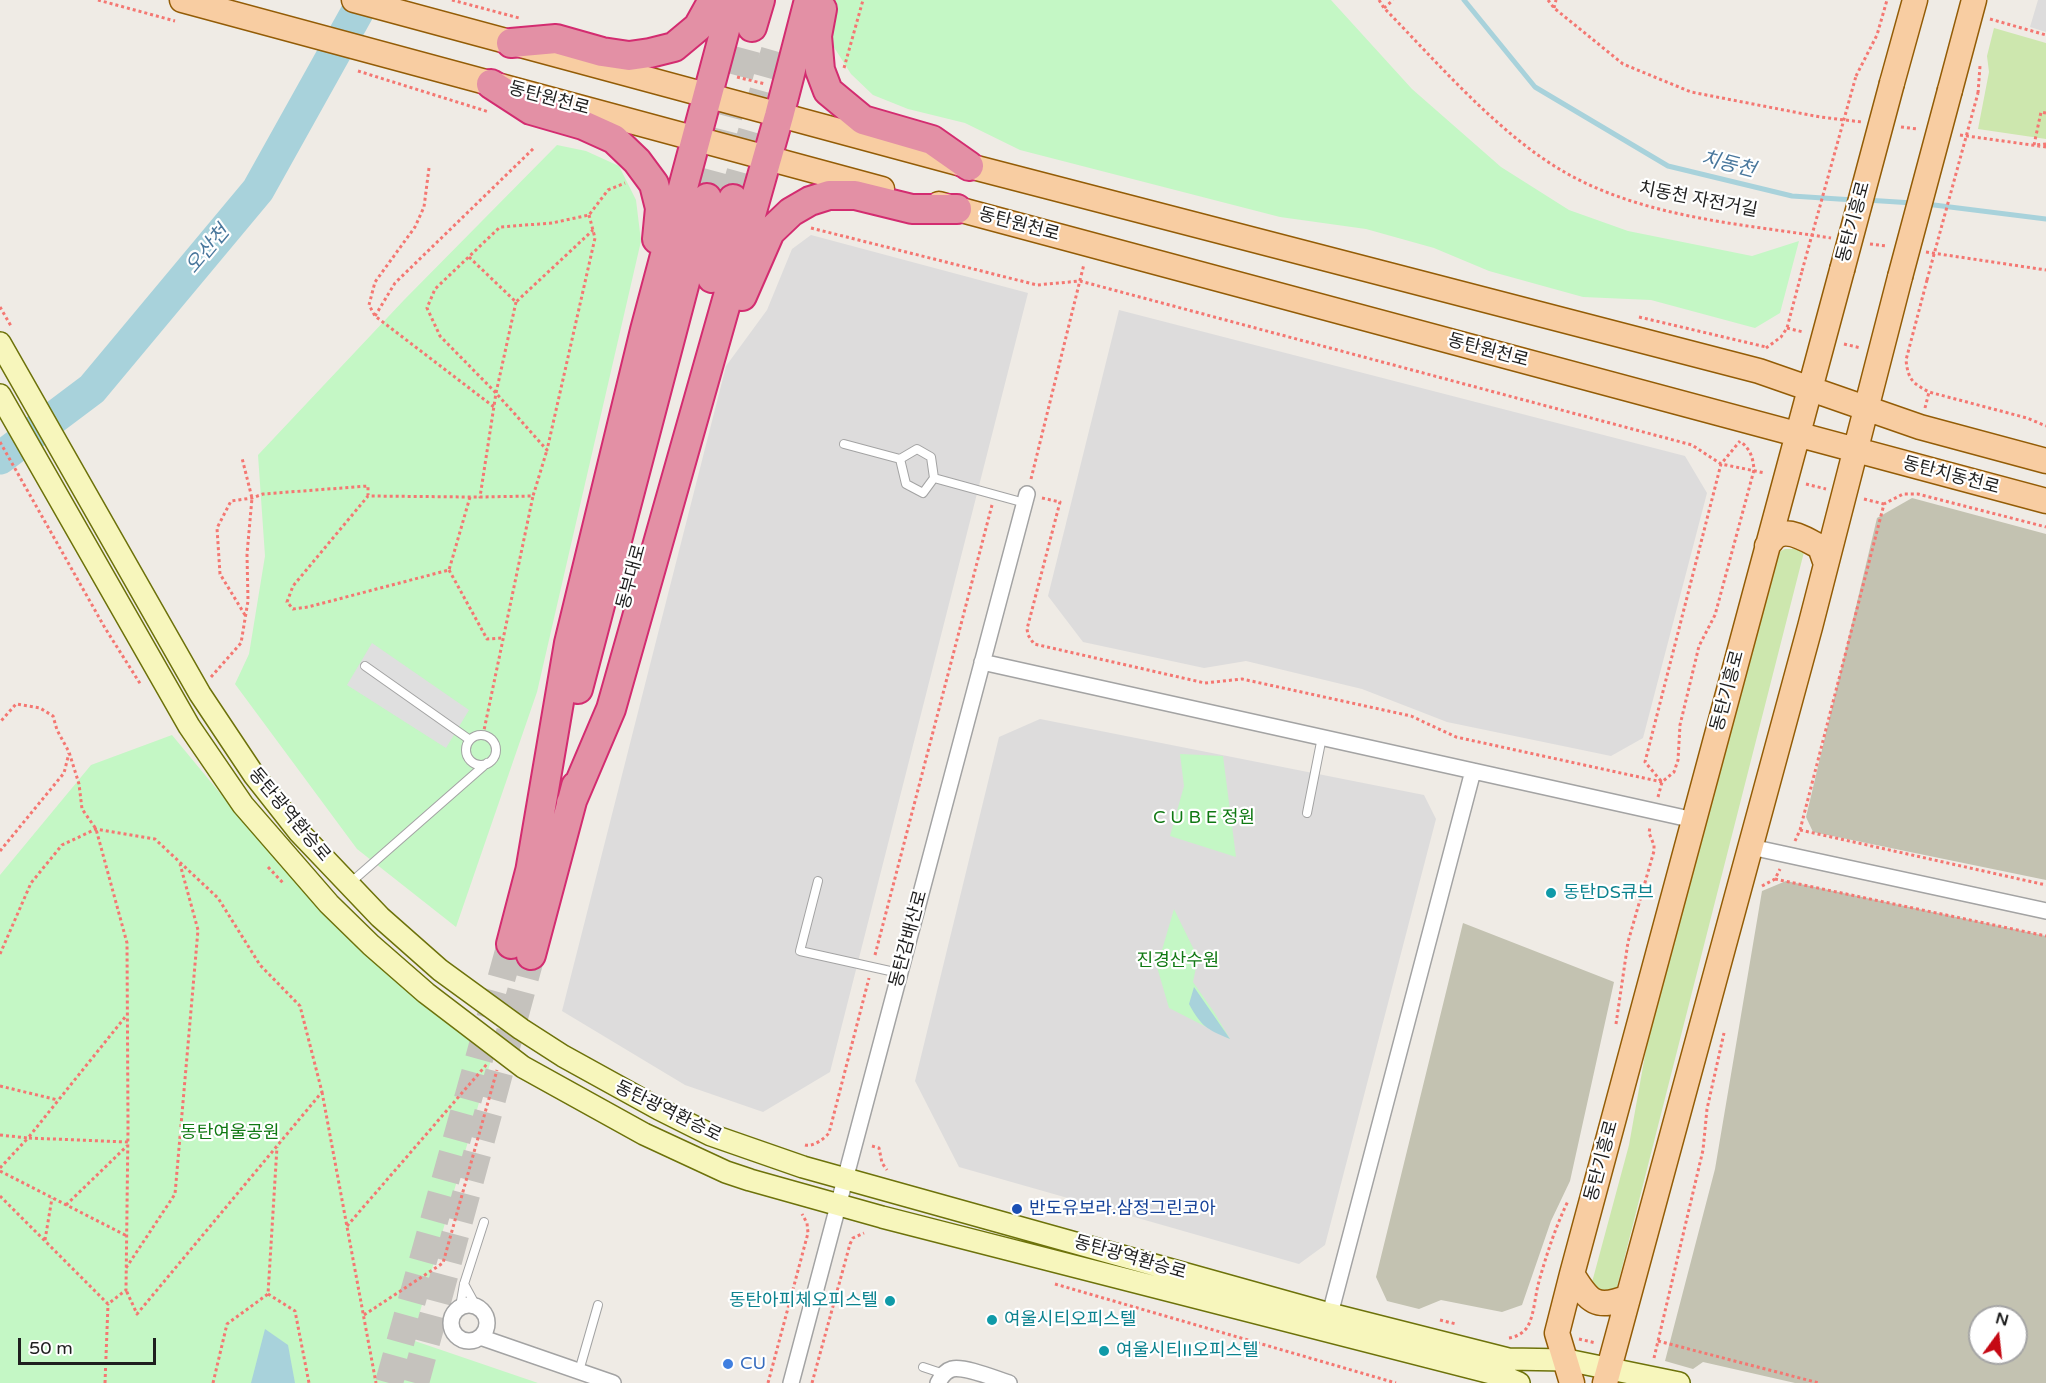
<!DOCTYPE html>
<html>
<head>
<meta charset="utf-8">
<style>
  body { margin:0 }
  #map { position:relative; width:2046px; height:1383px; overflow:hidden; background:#efebe5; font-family:"Varela Round",sans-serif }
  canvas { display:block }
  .north { position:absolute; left:1968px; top:1305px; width:60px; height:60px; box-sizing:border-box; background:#fff; border:2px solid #a5a5a5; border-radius:50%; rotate:15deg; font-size:16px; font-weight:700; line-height:24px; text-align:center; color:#1f1f1f }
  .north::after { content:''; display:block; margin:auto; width:21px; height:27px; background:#c50914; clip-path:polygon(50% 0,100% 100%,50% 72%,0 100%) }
  .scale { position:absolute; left:18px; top:1338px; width:138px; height:27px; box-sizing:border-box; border:3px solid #1f1f1f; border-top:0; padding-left:8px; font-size:18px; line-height:21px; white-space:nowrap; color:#1f1f1f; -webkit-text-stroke:4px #fff; paint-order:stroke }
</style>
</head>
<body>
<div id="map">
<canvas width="2046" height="1383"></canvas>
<div class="north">N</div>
<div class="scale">50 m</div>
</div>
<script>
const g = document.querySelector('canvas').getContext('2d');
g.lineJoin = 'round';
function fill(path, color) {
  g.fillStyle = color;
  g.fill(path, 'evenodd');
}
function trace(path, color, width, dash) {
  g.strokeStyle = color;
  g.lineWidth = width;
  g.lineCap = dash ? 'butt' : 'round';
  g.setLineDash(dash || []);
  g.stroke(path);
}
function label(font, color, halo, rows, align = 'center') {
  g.font = font + ' "Varela Round","Noto Sans KR",sans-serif';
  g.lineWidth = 4.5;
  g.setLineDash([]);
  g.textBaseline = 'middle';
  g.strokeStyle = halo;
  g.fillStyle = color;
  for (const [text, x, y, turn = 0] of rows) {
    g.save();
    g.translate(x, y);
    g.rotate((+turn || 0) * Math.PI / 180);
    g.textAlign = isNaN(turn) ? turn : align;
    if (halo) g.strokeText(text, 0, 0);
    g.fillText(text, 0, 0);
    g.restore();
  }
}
fill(new Path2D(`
  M2038 0H2046V32L2030 27Z
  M811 235 1028 293 830 1072 763 1112 685 1085 562 1011 726 366 767 310 792 249Z
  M1119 310 1685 456 1707 493 1643 738 1611 756 1447 722 1362 689 1246 661 1204 668 1083 642 1048 596Z
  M1040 719 1424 795 1436 819 1325 1245 1299 1264 959 1167 915 1081 999 737Z`), '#dddcdc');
fill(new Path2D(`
  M1912 498 2046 534V880L1813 832 1806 817 1877 518Z
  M1786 881 2046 936V1383H1795L1703 1362 1693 1369 1665 1361 1715 1169 1762 891ZM1980 1317H2016V1353H1980Z
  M1463 923 1614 982 1570 1181 1551 1221 1522 1305 1502 1312 1441 1300 1419 1309 1387 1301 1376 1277Z`), '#c3c2b1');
fill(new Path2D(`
  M1994 28 2046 43V139L1978 129 1989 72 1987 56Z
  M1785 549H1795L1804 552 1617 1287 1612 1294 1604 1296 1591 1286 1629 1145 1655 999 1773 555Z`), '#cde7ae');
fill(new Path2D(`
  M833 0H1331L1412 89 1501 167 1569 210 1628 231 1752 256 1799 241 1780 313 1755 328 1651 300 1583 297 1489 271 1434 248 1366 229 1280 217 1020 150 965 123 908 109 873 95 851 74 830 41Z
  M557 145 586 151 619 166 636 200 641 241 537 692 456 927 357 849 235 684 249 654 265 556 258 455 404 300Z
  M172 735 281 867 491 1060 412 1340 538 1383H0V875L91 765Z
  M1180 754 1223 756 1236 857 1170 836 1184 786Z
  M1174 909 1198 958 1193 982 1214 1012 1230 1039 1169 1008 1157 967Z`), '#c4f7c5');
fill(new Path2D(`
  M372 643 469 710 446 748 347 685Z`), '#dfdfdf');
fill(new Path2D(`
  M1194 987 1230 1039C1206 1029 1201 1026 1189 1004Z
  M265 1329 288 1345 295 1383H251Z`), '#a8d2db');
trace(new Path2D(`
  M1464 0 1535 87 1668 166 1792 196 1854 200
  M1866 200 1913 203
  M1926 204 2046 219`), '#a8d2db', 5);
trace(new Path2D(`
  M0 458 92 389 258 190 364 0`), '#a8d2db', 33);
trace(new Path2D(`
  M707 198 752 27
  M733 199 778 40
  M389 1383 511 944
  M415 1383 531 955`), '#c5c2bd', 28, [28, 14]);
const lane = new Path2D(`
  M844 444 900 459
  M934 478 923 493 906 484 900 459 917 449 931 457 934 478 1025 503
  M365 666 470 740
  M466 750a15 15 0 1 1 30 0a15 15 0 1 1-30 0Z
  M1307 813 1322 737
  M818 881 800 951 899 973
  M349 884 487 763
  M464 1284 476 1306
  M460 1307 464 1284 484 1222
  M923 1367 944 1374
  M579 1371 598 1305`);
const street = new Path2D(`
  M982 662 1694 820
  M1751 847 2046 911
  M451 1323a18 18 0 1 1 36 0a18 18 0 1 1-36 0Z
  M1330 1314 1473 771
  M480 1337 613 1383
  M791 1383 1027 494
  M938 1383C941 1377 945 1371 952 1369 965 1366 996 1379 1009 1383`);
const secondary = new Path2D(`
  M0 343 200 694 254 775 299 832 380 917 440 970 521 1029 563 1056 659 1109 711 1135 803 1167 1330 1314 1508 1359 1567 1360 1679 1383
  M0 395 189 726 243 805 329 904 371 945 426 993 523 1067 644 1134 726 1172 750 1180 882 1217 1503 1376 1519 1383`);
const primary = new Path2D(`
  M182 0 882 189
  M354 0 969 166 1759 371 1920 427 2046 461
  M1892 83 1915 0
  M1950 90 1974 0
  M939 204 2046 501
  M1767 546C1770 543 1774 537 1778 535 1791 529 1809 541 1820 547L1826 564
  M1572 1274C1589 1302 1596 1310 1628 1297
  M1572 1383 1557 1333 1572 1274 1842 270
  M1605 1383 1810 627 1900 277`);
const highway = new Path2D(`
  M822 9 817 36 820 70 828 91 863 120 932 140 969 166
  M752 27 760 0
  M511 43 556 39 602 52 629 56 650 53 674 47 698 27 713 0
  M491 84 531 110 583 125 614 139 637 161 654 184 660 208 657 239
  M712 278 733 199
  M742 296 770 232 791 212 810 201 829 195H855L912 209H957
  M578 689 707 198
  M571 803 611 709 779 116 809 0
  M530 872 569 643 645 330 733 0
  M511 944 535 852
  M531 955 576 786`);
trace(lane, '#a3a3a3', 10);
trace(street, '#a3a3a3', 18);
trace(secondary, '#6d720a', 24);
trace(primary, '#935c06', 27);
trace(highway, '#d32c70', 32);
trace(new Path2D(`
  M98 0 175 21
  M452 0 519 18
  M1379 0 1384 8C1438 63 1499 135 1566 173 1646 218 1742 224 1831 238
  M1548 0 1554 8 1623 64 1691 92 1820 117 1862 122
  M1384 8 1393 0
  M1554 8 1556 0
  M1990 19 2046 35
  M844 68 863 0
  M358 71 489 112
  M1856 76 1877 35 1887 0
  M737 77 765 84
  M1978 93 1980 66
  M2046 113 2041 112 2034 145 2046 144
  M1901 127 1918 129
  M1960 135 2046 147
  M429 168 424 207 415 227 375 282 369 305 375 316 494 407
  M589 215 595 238 547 450 496 393 440 336 427 308 435 289 500 227 552 223 589 215 608 190 625 183
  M811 228 1037 285 1080 281 1692 445 1721 464 1765 473
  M1870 244 1887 246
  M1926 252 2046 270
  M469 257 516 302 593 230
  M1927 280 1906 360C1908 379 1912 383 1929 392L2027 418 2046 426
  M516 302 496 393 480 497 533 496 547 450
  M0 307 11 326
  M375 316 395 283 535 147
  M1639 317 1766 347
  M1787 328 1803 332
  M1844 344 1861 348
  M1766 348 1781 337 1787 328 1802 271
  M1925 408 1929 392
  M0 442 105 628 141 685
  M1031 479 1084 264
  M1806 484 1826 489
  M470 497 449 570 308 607 293 609 287 602 293 586 368 496 470 497H480
  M1042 498 1060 502 1027 629 1028 635 1034 644 1205 683 1242 679 1411 716 1456 737 1662 782
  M1864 499 1884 504
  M449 570 487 639 502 638
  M245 615 220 574 217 528 231 501 252 498 263 494 368 486V495
  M211 677 241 643 248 601 247 554 252 498 242 458
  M483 735 533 496
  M1661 781 1645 762 1721 464 1740 441
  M1658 797 1662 782 1674 772 1678 760 1680 725 1699 646 1715 615 1754 470C1753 458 1751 450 1741 442
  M1800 830 2046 885
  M1795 841 1800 830 1884 504 1903 494H1918L2046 527
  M0 851 64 773 69 753
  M268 867 284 884
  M1775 879 2046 936
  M1762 886 1775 879 1780 869
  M0 954 31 883 62 845 96 829 155 839 218 898 260 965 300 1006 322 1092 137 1314 126 1290
  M875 955 992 505
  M1616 1024 1628 942 1654 851V845L1649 833 1650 827
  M0 1086 58 1100
  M322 1092 376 1383
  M0 1135 28 1138 126 1016
  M805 1145C813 1147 824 1139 829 1133L869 978
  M872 1146 879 1148 882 1163 887 1170
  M0 1168 28 1138 128 1142
  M0 1171 127 1236
  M0 1196 108 1304 126 1290 128 1128 127 943 96 829 82 809 79 784 69 752 57 730 53 716 40 708 16 704 1 721
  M66 1205 127 1146
  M347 1226 487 1064
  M45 1240 52 1198
  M126 1268 175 1194 198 930 180 864
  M1055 1284 1396 1383
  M268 1294 295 1311 309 1383
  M364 1315 443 1263 497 1070
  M1440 1320 1456 1324
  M1509 1338C1516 1337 1524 1333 1528 1326 1534 1314 1535 1298 1538 1285 1546 1256 1555 1228 1568 1201
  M1579 1339 1596 1343
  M1658 1341 1819 1383
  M1654 1358 1703 1150 1707 1109 1724 1033
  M105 1383 108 1304
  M213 1383 227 1324 268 1294 277 1147
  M768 1383 808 1233 807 1223 802 1214
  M812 1383 850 1244 853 1238 864 1233`), '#f47772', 3, [3, 3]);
trace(lane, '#fff', 8);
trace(street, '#fff', 15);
trace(secondary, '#f7f6bc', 21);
trace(primary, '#f8cda2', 24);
trace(highway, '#e390a5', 28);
const primaryBridge = new Path2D(`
  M1842 270 1892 83
  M1900 277 1950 90`);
trace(primaryBridge, '#935c06', 27, []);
trace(new Path2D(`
  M1802 271 1856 76
  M1927 280 1978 93`), '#f47772', 3, [3, 3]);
trace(primaryBridge, '#f8cda2', 24);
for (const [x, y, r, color] of [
  [1551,893,6,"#0f9aa8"],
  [1017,1209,6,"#1a4fb4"],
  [890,1301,6,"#0f9aa8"],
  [992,1320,6,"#0f9aa8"],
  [1104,1351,6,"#0f9aa8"],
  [728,1364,6,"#3f7fe0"]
]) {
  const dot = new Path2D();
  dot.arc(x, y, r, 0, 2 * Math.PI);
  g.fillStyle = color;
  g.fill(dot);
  trace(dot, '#fff', 2);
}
label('18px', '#1f1f1f', '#fff', [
  ["동탄원천로",549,99,15],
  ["치동천 자전거길",1698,200,11],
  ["동탄기흥로",1854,222,-75],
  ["동탄원천로",1019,225,15],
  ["동탄원천로",1488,351,15],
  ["동탄치동천로",1951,476,15],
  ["동부대로",632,577,-75],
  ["동탄기흥로",1728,691,-75],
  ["동탄광역환승로",289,815,50],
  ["동탄감배산로",909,939,-75],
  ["동탄광역환승로",668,1112,26],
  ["동탄기흥로",1602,1161,-75],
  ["동탄광역환승로",1130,1258,16]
]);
label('18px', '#107913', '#fff', [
  ["C U B E 정원",1204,818],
  ["진경산수원",1178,961],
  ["동탄여울공원",230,1133]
]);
label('18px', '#0d838f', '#fff', [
  ["동탄DS큐브",1563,893],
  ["동탄아피체오피스텔",878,1301,"right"],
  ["여울시티오피스텔",1004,1320],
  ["여울시티II오피스텔",1116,1351]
], 'left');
label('18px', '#164399', '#fff', [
  ["반도유보라.삼정그린코아",1029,1209]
], 'left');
label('18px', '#366cbe', '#fff', [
  ["CU",740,1364]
], 'left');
label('italic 20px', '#49779c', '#fff', [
  ["치동천",1728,165,14],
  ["오산천",208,250,-50]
]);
</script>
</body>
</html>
